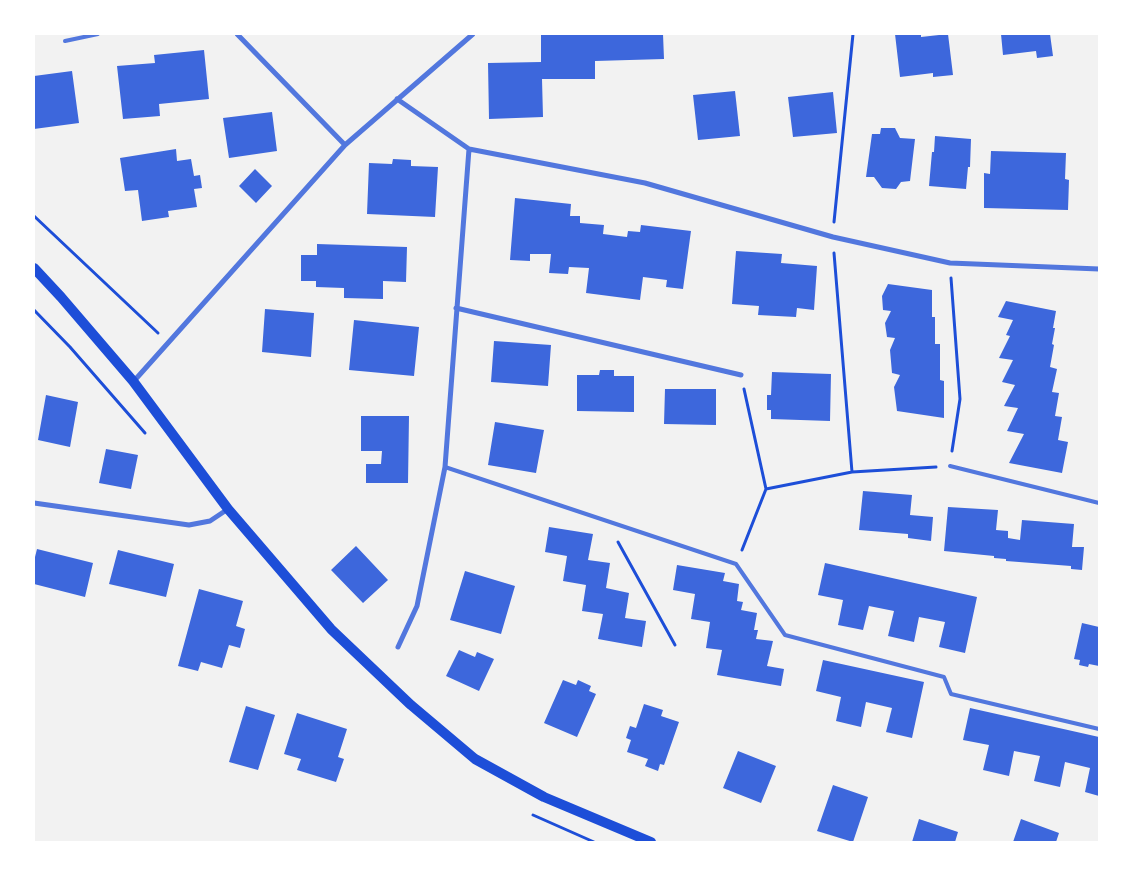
<!DOCTYPE html>
<html>
<head>
<meta charset="utf-8">
<style>
  body { margin:0 }
  #map { position:relative; width:1133px; height:876px; overflow:hidden; background:#f2f2f2; font-family:Helvetica,sans-serif }
  canvas { display:block }
  .frame { position:absolute; inset:0; border:35px solid #fff; pointer-events:none }
</style>
</head>
<body>
<div id="map">
<canvas width="1133" height="876"></canvas>
<div class="frame"></div>
</div>
<script>
const g = document.querySelector('canvas').getContext('2d');
g.lineJoin = 'round';
function fill(path, color) {
  g.fillStyle = color;
  g.fill(path, 'evenodd');
}
function trace(path, color, width, dash) {
  g.strokeStyle = color;
  g.lineWidth = width;
  g.lineCap = dash ? 'butt' : 'round';
  g.setLineDash(dash || []);
  g.stroke(path);
}
fill(new Path2D(`
  M541 34H663L664 59 595 61V79H542L543 117 489 119 488 63 541 62Z
  M895 34H921V37L948 34 953 75 933 77V73L900 77Z
  M1001 34H1050L1053 56 1037 58 1036 51 1003 55Z
  M204 50 209 99 159 104 160 116 123 119 117 66 155 63 154 55Z
  M72 71 79 123 34 129V76Z
  M735 91 740 136 698 140 693 95Z
  M833 92 837 133 793 137 788 97Z
  M272 112 277 151 229 158 223 118Z
  M881 128H895L900 138 915 139 910 181 901 182 896 189 882 188 874 177H866L872 134H880Z
  M935 136 971 139 970 167H968L966 189 929 186 932 152H934Z
  M176 149 177 161 191 159 194 176 200 175 202 188 194 189 197 207 168 211 169 217 142 221 138 190 125 191 120 158Z
  M991 151 1066 153 1065 179 1069 180 1068 210 984 208V173L990 174Z
  M393 159 411 160V166L438 167 435 217 367 214 369 163 392 164Z
  M255 169 272 186 256 203 239 186Z
  M515 198 571 204 570 216H580V223L604 225 603 234 627 237 628 231 640 232 641 225 691 231 683 289 666 287 667 280 643 277 640 300 586 293 589 268 569 267 568 274 549 273 551 254H530V261L510 260Z
  M317 244 407 247 406 282 383 281V299L344 298V288L316 287V281H301V255H317Z
  M736 251 782 254 781 263 817 266 814 310 797 308 796 317 758 315 759 306 732 304Z
  M888 284 932 290V317H935V344H940V380L944 381V418L897 411 894 387 900 375 892 373 890 350 895 338 887 337 885 323 891 311 883 310 882 296Z
  M1006 301 1056 311 1053 328H1055L1052 344 1054 345 1050 367 1057 369 1052 392 1059 393 1055 416 1062 417 1058 440 1068 442 1062 473 1009 463 1024 434 1007 431 1018 408 1004 406 1015 385 1002 382 1013 360 999 358 1010 336 1006 335 1013 320 998 317Z
  M265 309 314 313 311 357 262 352Z
  M354 320 419 327 414 376 349 370Z
  M494 341 551 345 548 386 491 382Z
  M600 370H614V376H634V412L577 411V375H599Z
  M772 372 831 374 830 421 771 419V410H767V395H771Z
  M665 389H716V425L664 424Z
  M46 395 78 402 70 447 38 440Z
  M361 416H409L408 483H366V464H381L382 451H361Z
  M495 422 544 430 536 473 488 465Z
  M106 449 138 455 131 489 99 483Z
  M863 491 912 495 910 515 933 517 931 541 908 538V534L859 530Z
  M948 507 998 510 996 530 1008 531V538L1020 540 1022 520 1074 524 1072 547H1084L1082 570 1071 569V566L1006 561V559L994 558V556L944 551Z
  M549 527 593 534 588 560 610 563 606 588 629 593 625 618 646 621 642 647 598 639 603 614 582 611 586 585 563 581 567 556 545 552Z
  M356 546 388 580 363 603 331 570Z
  M37 549 93 563 85 597 34 584V561Z
  M118 550 174 564 166 597 109 584Z
  M825 563 977 597 965 653 939 647 945 622 919 617 914 642 888 636 894 611 869 606 863 630 838 625 843 600 818 595Z
  M677 565 725 573 723 581 739 584 737 601 743 602 741 610 757 613 754 630H758L756 639 773 641 767 666 784 669 781 686 717 675 722 650 706 648 710 622 691 619 695 594 673 590Z
  M465 571 515 586 501 634 450 620Z
  M199 589 243 601 236 626 245 629 240 648 229 645 222 668 201 662 198 671 178 666Z
  M1082 623 1099 627V666L1089 664 1088 667 1079 665 1080 660 1074 659Z
  M459 650 475 657 477 652 494 659 479 691 446 676Z
  M823 660 924 682 912 738 886 732 892 708 866 702 861 727 836 721 841 697 816 691Z
  M563 680 576 685 578 680 591 686 589 691 596 694 577 737 544 723Z
  M644 704 663 710 661 716 679 722 664 765 660 764 658 771 645 766 648 759 627 752 631 740 626 738 630 726 636 728Z
  M246 706 275 715 258 770 229 762Z
  M970 708 1099 737V796L1085 792 1090 768 1065 762 1060 787 1034 781 1040 756 1014 751 1009 776 983 770 989 745 963 740Z
  M297 713 347 729 338 757 344 759 336 782 297 770 301 759 284 754Z
  M738 751 776 766 761 803 723 788Z
  M833 785 868 797 853 842 817 831Z
  M919 819 958 832 955 842H912Z
  M1021 819 1059 833 1056 842H1013Z`), '#3d67dc');
trace(new Path2D(`
  M34 216 158 333
  M834 222 853 34
  M834 253 852 472
  M951 278 960 399 952 451
  M34 310 70 347 145 433
  M744 389 766 489 852 472 936 467
  M618 542 675 645
  M742 550 766 489
  M533 815 594 842`), '#1d4ed8', 3);
trace(new Path2D(`
  M65 41 98 34
  M950 466 1099 503
  M445 467 736 564 785 635 944 677 951 694 1099 729`), '#5277de', 4);
trace(new Path2D(`
  M237 34 345 145
  M397 99 469 149 645 183 833 237 950 263 1099 269
  M456 308 741 375
  M134 381 345 145 473 34
  M34 503 189 525 210 521 228 509
  M398 647 417 606 445 467 469 149`), '#5277de', 5);
trace(new Path2D(`
  M34 268 61 297 133 381 228 509 331 629 411 705 475 759 544 797 651 842`), '#1d4ed8', 10);
</script>
</body>
</html>
